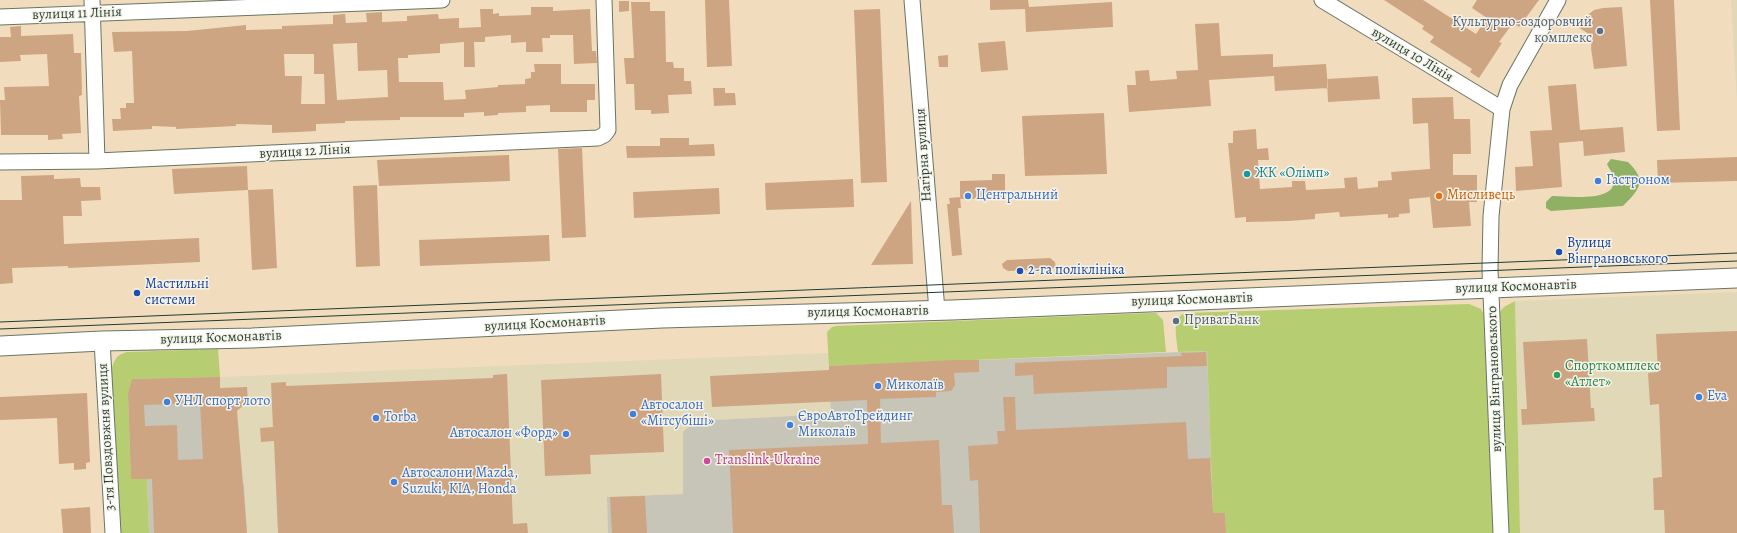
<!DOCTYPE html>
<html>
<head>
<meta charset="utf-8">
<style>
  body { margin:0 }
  canvas { display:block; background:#f1ddbd }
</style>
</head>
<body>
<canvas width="1737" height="533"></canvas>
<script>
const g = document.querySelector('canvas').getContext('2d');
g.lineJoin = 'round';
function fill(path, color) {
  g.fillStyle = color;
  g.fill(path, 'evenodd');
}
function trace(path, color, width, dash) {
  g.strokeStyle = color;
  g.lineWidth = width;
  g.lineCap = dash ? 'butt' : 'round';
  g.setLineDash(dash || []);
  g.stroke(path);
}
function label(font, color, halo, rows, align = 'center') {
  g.font = font + ' Alegreya,serif';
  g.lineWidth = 3;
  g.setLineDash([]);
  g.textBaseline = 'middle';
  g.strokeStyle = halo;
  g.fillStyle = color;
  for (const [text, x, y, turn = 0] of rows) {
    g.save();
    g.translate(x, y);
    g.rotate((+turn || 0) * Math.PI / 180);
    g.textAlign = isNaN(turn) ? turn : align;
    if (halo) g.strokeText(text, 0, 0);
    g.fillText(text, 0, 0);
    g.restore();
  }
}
fill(new Path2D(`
  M1731 0H1737V101Z
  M1737 292V533H1520L1515 301Z
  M829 353 832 414 695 421 683 432 684 494 607 497 608 533H247L244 484 232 485 221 407 220 377Z`), '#e1d8b7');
fill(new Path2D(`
  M1207 351 1213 513H1225L1226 533H608L607 497 683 494V432L695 421 831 414 829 366Z
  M220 377 221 407 232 485 244 484 247 533H149L147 479H131L128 393 132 379Z`), '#c7c5b8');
fill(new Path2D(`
  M1515 301 1520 533H1504L1499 313 1504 307Z
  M1469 304 1481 309 1485 316 1495 533H1226L1225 513H1213L1207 351 1178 352C1177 339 1171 320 1184 313Z
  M1149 313H1156L1163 320 1166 352 829 366 827 332 832 327 836 326Z
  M218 349 220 377 132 379 128 393 131 479H147L149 533H118L111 370C115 359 116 355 127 352Z`), '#b6cd72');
fill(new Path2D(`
  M1611 159 1628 162C1648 181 1639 190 1623 206L1551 211 1546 208V202L1552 196C1568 196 1622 204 1613 175 1612 171 1608 168 1607 164Z`), '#90b064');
fill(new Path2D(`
  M705 0H729L732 66 707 67Z
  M990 0H1028L1029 7 1112 2 1113 27 1026 32 1025 9 990 10Z
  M1384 0H1423L1476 34 1487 18 1472 8 1477 0H1539L1519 27 1513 23 1499 42 1502 43 1479 78 1470 72 1472 69 1430 42 1434 37 1422 29 1424 26Z
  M1650 0H1674L1680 130 1657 131Z
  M619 1H629V11L619 12Z
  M631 2H650V11H665L666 62H673L674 68H684V81H691L692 94 668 95 669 113 651 114V110H635L634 84H626L624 58H634Z
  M531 7H553V11L590 9 592 51H596L597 63 574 64 573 35H550V38H542L543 52H526V42L511 43V35L485 37V42H474L475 67H464V42L440 44V53L408 55V58H398L399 82H443L444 100 466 99 465 90 498 87V85L525 84V79L531 78V72H535L534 64H561V84H595V100H587V112H550V105L526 106V112L498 113V115L484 116V112L464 113V117H400V120L345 121V123L316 124V131L298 132 272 133V125L236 124V126L176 129V127L152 126V129L113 131 112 119H121L120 108H126V103H134L132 51 114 52 112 32 187 31 246 25V30L282 29V26L333 24V15L345 14 346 23 367 22 366 13 382 12V22L407 21V16L438 14 439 19 459 18V28L481 27 480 9H493V14L499 13V16L531 15ZM357 43 358 71 387 70 388 97 337 100 333 44ZM284 54H314V74H324L325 104H301L302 76H285Z
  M1622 7 1627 66 1594 69 1591 48 1592 36 1578 27 1584 18 1594 10 1603 8Z
  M880 9 887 182 861 183 854 10Z
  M1219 23 1221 56 1273 54V67L1326 64 1328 88 1275 91 1274 76 1209 80 1211 106 1129 112 1127 85H1136L1135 71 1149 70 1150 81 1177 79 1176 71 1198 70 1195 24Z
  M21 26V36L73 34 74 53H81L82 95 79 96 81 133 62 134 63 139 48 140V135H1L0 100H5L4 87 49 86 47 54 20 55 21 61 0 62V37H11L10 27Z
  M1005 41 1008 70 981 72 978 43Z
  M948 55V67H939L938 56Z
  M1378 76 1380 99 1328 102 1327 79Z
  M1576 84 1580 130 1623 127 1625 152 1584 156 1583 141 1559 143 1562 187 1516 191 1515 167 1533 166 1530 131 1552 130 1548 86Z
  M713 88H725V93H735L736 105 714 106Z
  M1453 97 1454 119H1470L1471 154H1453V175H1477V202H1469L1471 226 1433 228 1430 197 1409 199 1410 213 1399 214V217L1388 218V214L1340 217 1339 212 1315 214V219L1289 221 1246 222V217L1235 218 1228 143H1233V131L1256 129 1257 149 1268 148 1269 160H1258L1260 189 1292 187V181H1305L1306 190 1345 188 1344 178 1357 177 1358 189 1378 187V181L1392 180 1391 172 1430 169 1428 123 1413 124 1412 98Z
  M1104 113 1107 174 1025 176 1022 116Z
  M660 138H689V145L714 144 715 156 627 158 626 146H660Z
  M582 148 586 237 562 238 558 149Z
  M509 155 510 181 379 186 377 160Z
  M1737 157V181L1658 183 1657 160Z
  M247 166 248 190 174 194 172 169Z
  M992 174H1005V198L960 199V181L992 180Z
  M54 175V179L80 178 81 187H100L101 200 81 201 82 216H63L64 244 199 238 200 262 68 268V266L12 268 13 283 0 284V200H22L21 176Z
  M853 179 854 207 766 210 765 183Z
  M377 185 380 266 356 267 353 186Z
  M719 188 720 214 634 218 633 192Z
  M273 189 277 268 252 270 248 190Z
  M960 197 961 208H958L962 255 952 256 947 204H950L949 198Z
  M911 201 913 264 871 265Z
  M549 235 550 261 420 266 419 240Z
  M1050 258 1055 262 1056 267 1050 269 1008 271 1003 268 1002 264 1007 260Z
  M1737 331V533H1665L1664 510H1654L1653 478 1662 477 1659 404 1650 405 1648 373 1658 372 1656 334Z
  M1587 339 1591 408H1594L1595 421 1522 425 1521 409H1527L1523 342Z
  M1206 352 1207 366 1167 367V388L1034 394 1033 375 1015 376V363L1182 356 1181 353Z
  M954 360H979V372L954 373 955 385 951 391 936 392V397L880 399 881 443 939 440 942 505H952L954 533H733L729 450 868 444 867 400 712 407 710 376 829 370V366Z
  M507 374 513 524 527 523 528 533H278L274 441 261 442 260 428 273 427 271 383 286 382V386L493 378V375Z
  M661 374 664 452 590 455 591 474 545 476 541 380Z
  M220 377V388L247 387 248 401 237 411 247 533H154L152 479H131L128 393 132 379ZM200 403 203 459 178 460 177 425 145 426 144 405Z
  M87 393 90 462 86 463V469L74 470V463L59 464 57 418 0 420V397Z
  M1003 397H1015L1016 430 1186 422 1188 459 1210 458 1213 513H1225L1226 533H980L978 480 970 481 968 446 998 444 997 431H1005Z
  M645 496 647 533H612L610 497Z
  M90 507 91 533H63L61 509Z`), '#cea582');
const minor = new Path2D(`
  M92 0 97 161
  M912 0 937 311
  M1322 0 1502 109
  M0 17 442 0
  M0 162 97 161 598 138 604 135 608 130 604 0
  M102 341 113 533
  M1501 533 1490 270 1491 216 1502 109 1510 85 1558 0`);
const major = new Path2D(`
  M0 346 102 341 252 338 662 318 952 310 1737 278`);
trace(minor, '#687564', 17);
trace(major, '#687564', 21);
trace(minor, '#fff', 15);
trace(major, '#fff', 19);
trace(new Path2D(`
  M0 322 1737 253
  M0 329 1737 261`), '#1f3d34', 1);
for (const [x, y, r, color] of [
  [1600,31,4,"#5c6f8a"],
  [1247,174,4,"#0f9aa8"],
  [1598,181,4,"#3f7fe0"],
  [968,196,4,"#3f7fe0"],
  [1439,196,4,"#e8710a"],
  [1559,252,4,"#1a4fb4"],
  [1020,271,4,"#1a4fb4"],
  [137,293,4,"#1a4fb4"],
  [1176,321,4,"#5c6f8a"],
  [1557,375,4,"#2e9e5b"],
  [878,386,4,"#3f7fe0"],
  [1699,397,4,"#3f7fe0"],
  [167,402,4,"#3f7fe0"],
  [633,414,4,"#3f7fe0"],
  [376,418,4,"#3f7fe0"],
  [790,425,4,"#3f7fe0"],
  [566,434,4,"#3f7fe0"],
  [707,461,4,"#d1479c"],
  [394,482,4,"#3f7fe0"]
]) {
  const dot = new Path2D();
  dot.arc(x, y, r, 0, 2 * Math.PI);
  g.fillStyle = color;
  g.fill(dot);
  trace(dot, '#f7f3e8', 1.5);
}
label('14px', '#1f3d34', '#f7f3e8', [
  ["вулиця 11 Лінія",77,14,-2],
  ["вулиця 10 Лінія",1412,55,31],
  ["вулиця 12 Лінія",305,152,-3],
  ["Нагірна вулиця",924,155,-94],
  ["вулиця Космонавтів",1516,287,-2],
  ["вулиця Космонавтів",1192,300,-2],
  ["вулиця Космонавтів",868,312,-1],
  ["вулиця Космонавтів",545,324,-3],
  ["вулиця Космонавтів",221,338,-2],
  ["вулиця Вінграновського",1495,379,-92],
  ["3-тя Повздовжня вулиця",107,437,-93]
]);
label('14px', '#4e5e75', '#f7f3e8', [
  ["Культурно-оздоровчий",1592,23],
  ["комплекс",1592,39],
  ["ПриватБанк",1184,321,"left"]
], 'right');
label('14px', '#0d838f', '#f7f3e8', [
  ["ЖК «Олімп»",1255,174]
], 'left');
label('14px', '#366cbe', '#f7f3e8', [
  ["Гастроном",1606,181],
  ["Центральний",976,196],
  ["Миколаїв",886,386],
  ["Eva",1707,397],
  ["УНЛ спорт лото",175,402],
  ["Автосалон",641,406],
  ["«Мітсубіші»",641,422],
  ["ЄвроАвтоТрейдинг",798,417],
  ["Миколаїв",798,433],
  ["Torba",384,418],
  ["Автосалон «Форд»",558,434,"right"],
  ["Автосалони Mazda,",402,474],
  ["Suzuki, KIA, Honda",402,490]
], 'left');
label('14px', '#c56008', '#f7f3e8', [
  ["Мисливець",1447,196]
], 'left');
label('14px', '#164399', '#f7f3e8', [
  ["Вулиця",1567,244],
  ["Вінграновського",1567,260],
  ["2-га поліклініка",1028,271],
  ["Мастильні",145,285],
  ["системи",145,301]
], 'left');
label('14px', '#27864d', '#f7f3e8', [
  ["Спорткомплекс",1565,367],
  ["«Атлет»",1565,383]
], 'left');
label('14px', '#b23c85', '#f7f3e8', [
  ["Translink-Ukraine",715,461]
], 'left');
</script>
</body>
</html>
